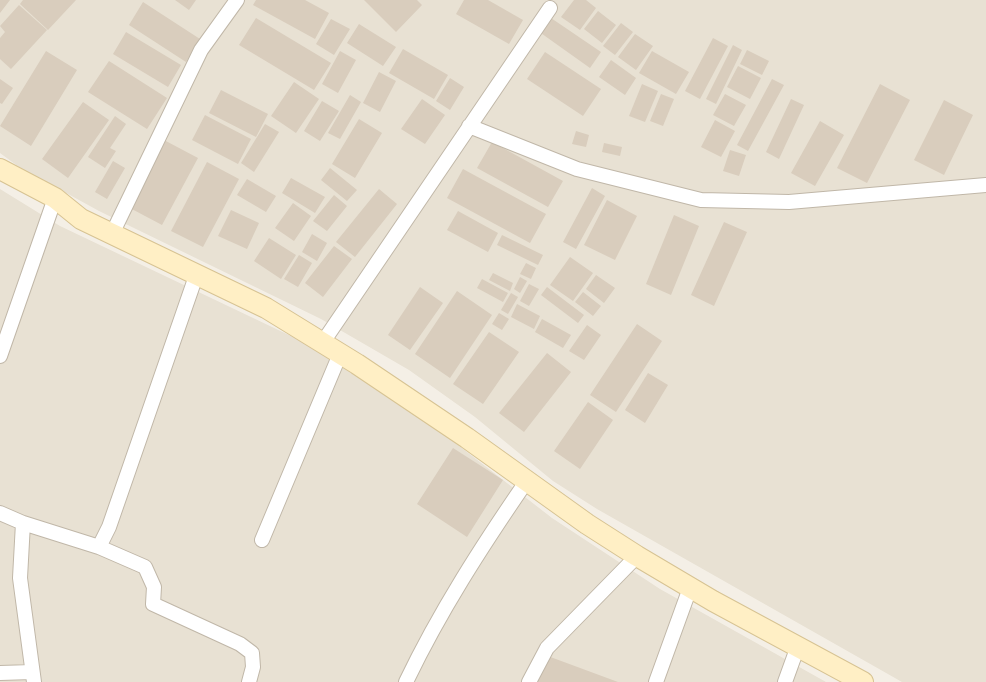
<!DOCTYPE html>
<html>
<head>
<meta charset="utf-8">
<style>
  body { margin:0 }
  canvas { display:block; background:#f4efe6 }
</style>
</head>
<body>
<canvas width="986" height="682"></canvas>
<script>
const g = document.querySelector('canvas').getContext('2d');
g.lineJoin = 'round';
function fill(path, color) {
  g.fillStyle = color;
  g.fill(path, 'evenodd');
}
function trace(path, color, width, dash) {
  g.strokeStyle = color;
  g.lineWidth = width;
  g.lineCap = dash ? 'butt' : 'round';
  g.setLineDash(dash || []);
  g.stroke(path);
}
fill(new Path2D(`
  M0 0H986V682H902L597 509 553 481 475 417 409 370 321 319 99 211 19 167 0 153Z
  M0 189 60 226 293 337 359 374 418 414 552 518 660 589 826 682H0Z`), '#e8e1d3');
fill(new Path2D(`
  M0 0H10L0 13Z
  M23 0H76L48 30 20 4Z
  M175 0H196L189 10Z
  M256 0H305L329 13 315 39 253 5Z
  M364 0H417L422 5 396 32Z
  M464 0H488L523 20 509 44 456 14Z
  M574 0H586L596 8 580 30 561 17Z
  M143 2 200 39 186 62 129 25Z
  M19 5 47 30 11 69 0 59V38L5 32 0 26Z
  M598 11 616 25 602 43 584 29Z
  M548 16 601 52 590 68 538 31Z
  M256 18 331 63 314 90 239 45Z
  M331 19 350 29 334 55 316 44Z
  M621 23 633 32 615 55 603 46Z
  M359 24 396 47 383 66 347 43Z
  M126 32 181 65 168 87 113 54Z
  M635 34 653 46 636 70 618 57Z
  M713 38 728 46 700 99 685 91Z
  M733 45 742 50 716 104 706 99Z
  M403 49 448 75 434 99 389 73Z
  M747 50 769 61 762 75 740 64Z
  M46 51 77 70 31 146 0 126Z
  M340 51 356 60 338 93 322 84Z
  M652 51 689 72 676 94 639 73Z
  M545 52 601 89 583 116 527 79Z
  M611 60 636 78 625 95 599 77Z
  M109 61 167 98 147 129 88 92Z
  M738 66 761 78 750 99 727 87Z
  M379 72 396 81 380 112 363 103Z
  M450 78 464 87 450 110 436 101Z
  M0 79 13 88 2 104 0 103Z
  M772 79 784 85 748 151 737 145Z
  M294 82 319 99 296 133 271 116Z
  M642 84 658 91 645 122 629 116Z
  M880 84 910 100 867 183 837 168Z
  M221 90 268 114 256 137 209 113Z
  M661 94 674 99 663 126 650 121Z
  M725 94 746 105 734 126 713 115Z
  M350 95 361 102 340 139 328 133Z
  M422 99 445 115 425 144 401 129Z
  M791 99 804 105 779 159 766 152Z
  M944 100 973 115 944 175 914 160Z
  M322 101 339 111 320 141 304 131Z
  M83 102 109 120 68 178 42 159Z
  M205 115 251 139 238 164 192 140Z
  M115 116 126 124 110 148 116 151 105 168 88 157Z
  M359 119 382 133 355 178 332 164Z
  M715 120 735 131 721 157 701 147Z
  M820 121 844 135 815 186 791 173Z
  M265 124 279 132 254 172 241 163Z
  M576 131 589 135 586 147 572 144Z
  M164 140 198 158 162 225 128 207Z
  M492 142 563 181 548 207 477 168Z
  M604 143 622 147 620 156 602 152Z
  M730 150 746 155 739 176 723 171Z
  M113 161 125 168 107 199 95 192Z
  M207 162 239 179 203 247 171 231Z
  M330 168 357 190 347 201 321 180Z
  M463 169 546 214 530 243 447 198Z
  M291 178 325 197 315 213 282 193Z
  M247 179 276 196 266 212 237 195Z
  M592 188 605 196 576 249 563 242Z
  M379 189 397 204 355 257 336 242Z
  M334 195 347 206 327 231 313 221Z
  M607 200 637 216 615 260 584 245Z
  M293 203 311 216 294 241 275 228Z
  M231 210 259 223 247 249 218 236Z
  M458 211 498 233 488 252 447 230Z
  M674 215 699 226 671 295 646 284Z
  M724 222 747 232 714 306 691 295Z
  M312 234 327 243 317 261 302 252Z
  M502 235 543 255 538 265 497 245Z
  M269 238 296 255 281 279 254 261Z
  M334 246 352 259 323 297 305 283Z
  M299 255 312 263 298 287 284 279Z
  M570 257 593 273 573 301 550 285Z
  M526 263 536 268 531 279 520 274Z
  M493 273 513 283 510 291 489 280Z
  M596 275 615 288 604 303 586 289Z
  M520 277 527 281 520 293 514 289Z
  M482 279 508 293 503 302 477 288Z
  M529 284 539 289 529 306 520 301Z
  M420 287 443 303 410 350 388 335Z
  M547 287 584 315 578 323 541 295Z
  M457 291 492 315 450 378 415 354Z
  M583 292 601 306 593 316 575 302Z
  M511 293 518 297 508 314 501 310Z
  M517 304 540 316 534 329 511 317Z
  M499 313 509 319 502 330 492 324Z
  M542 319 571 335 563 348 535 332Z
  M637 324 662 341 616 412 590 395Z
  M587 325 601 335 584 360 569 351Z
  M489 332 519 352 483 404 453 384Z
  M547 353 571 372 524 432 499 413Z
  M648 373 668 385 645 423 625 410Z
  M588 402 613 420 580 469 554 451Z
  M453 448 503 480 467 537 417 504Z
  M545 655 618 682H535Z`), '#d9cdbd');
const street = new Path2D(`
  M469 126 577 169 701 200 789 202 986 185
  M112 234 201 50 237 0
  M323 342 550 8
  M0 356 55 198
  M0 513 23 523
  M262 540 340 354
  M99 547 145 567 154 587 153 604 240 644 252 653 253 667 249 682
  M0 673 32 672
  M34 682 20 578 23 523 99 547 109 527 196 276
  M406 682C440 611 482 546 526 482
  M529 682 547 648 637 556
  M656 682 690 588
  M785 682 798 646`);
const secondary = new Path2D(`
  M0 169 55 198 81 219 266 308 357 364 467 438 587 524 637 556 713 601 863 682`);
trace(street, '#c0b7a8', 16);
trace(secondary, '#d7c393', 22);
trace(street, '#fff', 14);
trace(secondary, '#ffefc5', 20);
</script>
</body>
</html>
